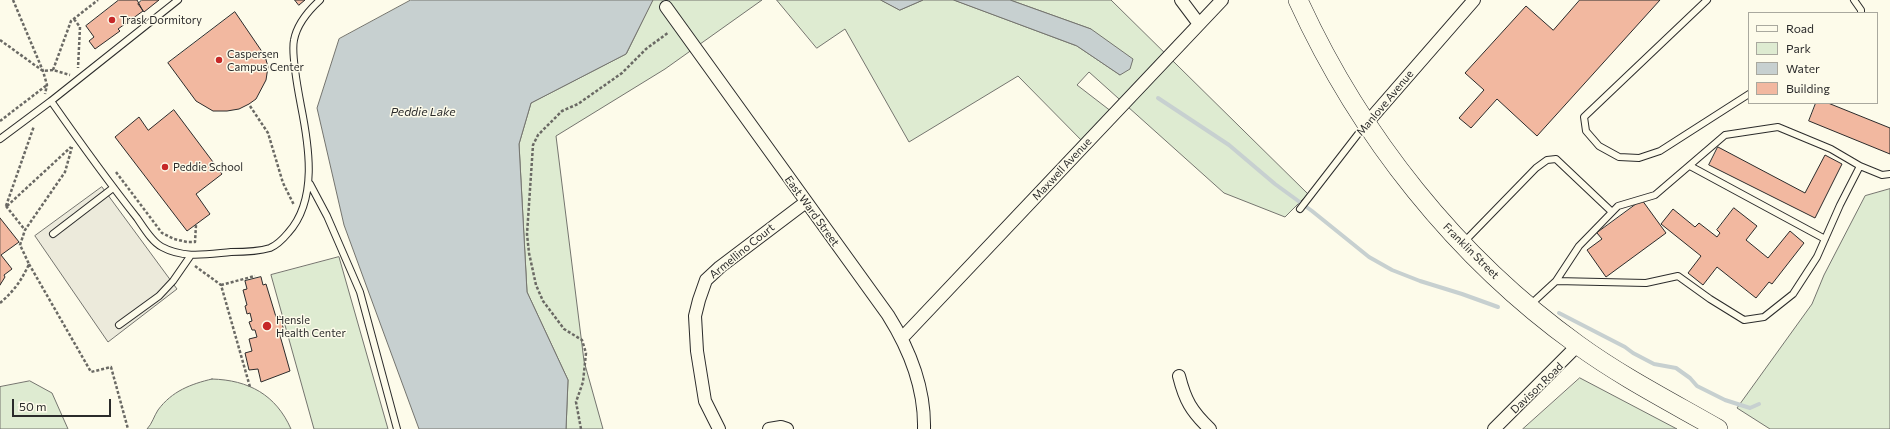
<!DOCTYPE html>
<html>
<head>
<meta charset="utf-8">
<style>
  body { margin:0 }
  #map { position:relative; width:1890px; height:429px; overflow:hidden; background:#fdfbea; font-family:Commissioner,sans-serif }
  canvas { display:block }
  .legend { position:absolute; left:1748px; top:12px; width:130px; height:92px; box-sizing:border-box; background:#fdfbea; border:1px solid #a9a89e; margin:0; padding:5px 7px; list-style:none; font-size:12px; color:#2b2b2b }
  .legend li { display:flex; align-items:center; gap:8px; height:20px }
  .legend b { width:20px; border:1px solid #a9a89e }
  .scale { position:absolute; left:12px; top:399px; width:99px; height:18px; box-sizing:border-box; border:2px solid #2b2b2b; border-top:0; padding-left:5px; font-size:12px; line-height:14px; white-space:nowrap; color:#2b2b2b; -webkit-text-stroke:3px #fdfbea; paint-order:stroke }
</style>
</head>
<body>
<div id="map">
<canvas width="1890" height="429"></canvas>
<ul class="legend">
<li><b style="height:5px;background:#fdfbea"></b>Road</li>
<li><b style="height:11px;background:#deebd1"></b>Park</li>
<li><b style="height:11px;background:#c7d0d0"></b>Water</li>
<li><b style="height:11px;background:#f2b8a0"></b>Building</li>
</ul>
<div class="scale">50 m</div>
</div>
<script>
const g = document.querySelector('canvas').getContext('2d');
g.lineJoin = 'round';
function fill(path, color) {
  g.fillStyle = color;
  g.fill(path, 'evenodd');
}
function trace(path, color, width, dash) {
  g.strokeStyle = color;
  g.lineWidth = width;
  g.lineCap = dash ? 'butt' : 'round';
  g.setLineDash(dash || []);
  g.stroke(path);
}
function label(font, color, halo, rows, align = 'center') {
  g.font = font + ' Commissioner,sans-serif';
  g.lineWidth = 3;
  g.setLineDash([]);
  g.textBaseline = 'middle';
  g.strokeStyle = halo;
  g.fillStyle = color;
  for (const [text, x, y, turn = 0] of rows) {
    g.save();
    g.translate(x, y);
    g.rotate((+turn || 0) * Math.PI / 180);
    g.textAlign = isNaN(turn) ? turn : align;
    if (halo) g.strokeText(text, 0, 0);
    g.fillText(text, 0, 0);
    g.restore();
  }
}
const green = new Path2D(`
  M653 0H762L665 69 556 136 584 361 603 429H566L568 380 527 292 519 144 531 103 626 54Z
  M777 0H881L900 10 923 0H954L1077 46 1120 75 1091 29 1010 0H1111L1308 194 1285 217 1224 193 1089 72 1077 85 1116 115 1088 147 1018 76 909 142 845 29 817 48Z
  M1890 189V429H1770L1737 408 1812 304 1824 275 1865 196Z
  M339 257 388 429H314L271 275Z
  M1580 378 1677 429H1523Z
  M212 379C249 380 276 395 291 429H147C152 424 154 416 158 410 172 391 191 384 212 379Z
  M30 381 52 393 68 429H0V387Z`);
fill(green, '#deebd1');
trace(green, '#74746e', 1);
const parking = new Path2D(`
  M102 187 177 289 108 342 35 236Z`);
fill(parking, '#eceadb');
trace(parking, '#74746e', 1);
const water = new Path2D(`
  M411 0H653L626 54 531 103 519 144 527 292 568 380 566 429H419L344 225 317 108 339 39Z
  M881 0H923L900 10Z
  M954 0H1010L1091 29 1133 59 1130 69 1120 75 1077 46Z`);
fill(water, '#c7d0d0');
trace(water, '#74746e', 1);
trace(new Path2D(`
  M1158 98 1229 145 1275 184 1312 211 1369 257 1392 270 1420 281 1462 294 1498 307
  M1559 313 1625 347 1633 353 1654 364 1676 368 1690 378 1697 386 1725 400 1750 408 1759 404`), '#c7d0d0', 4);
const building = new Path2D(`
  M119 0H137L143 11 118 29 120 31 95 49 89 41 94 37 86 26Z
  M142 0H159L144 12 138 4Z
  M295 0H305L299 5Z
  M1580 0H1660L1537 136 1497 99 1471 128 1459 118 1484 90 1465 73 1526 6 1553 30Z
  M235 12 265 56 268 67 266 80 256 99 249 104 239 109 227 111H213L196 101 168 63Z
  M1816 103H1828L1890 128V154L1809 121Z
  M174 110 222 174 196 194 210 214 187 231 115 137 139 117 148 130Z
  M1718 147 1805 193 1825 155 1842 164 1815 218 1709 165Z
  M1642 200 1666 233 1606 277 1587 250 1602 239 1597 233Z
  M1734 208 1757 226 1746 240 1768 258 1790 231 1804 243 1772 284 1769 282 1756 298 1717 267 1703 285 1688 273 1701 256 1661 224 1673 209 1695 227 1699 223 1717 237 1720 233 1717 230Z
  M0 218 19 242 1 255 12 269 4 275 5 277 0 285Z
  M261 277 263 285 266 284 276 317 280 316 284 331 279 332 290 371 261 382 258 369 249 370 245 353 252 351 249 339 257 337 255 330H252L249 322 252 321 250 313 247 314 245 306 247 305 243 290 247 289 245 281Z`);
fill(building, '#f2b8a0');
trace(building, '#2b2b2b', 1);
const lane = new Path2D(`
  M178 0 51 101C79 141 107 180 137 218 144 228 152 242 162 247 184 259 208 254 231 252 243 252 257 252 270 248 277 245 283 239 288 233 318 200 309 146 301 106 298 90 291 54 294 40 297 24 308 11 320 0
  M1707 0 1584 117 1586 131 1599 146 1619 157 1639 158 1660 151 1749 94
  M1854 0 1861 10V13
  M0 139 51 101
  M1690 166 1825 239
  M310 184 327 216 360 292 397 429
  M1300 209 1365 125
  M53 234 113 188
  M1464 242 1536 168 1547 160 1556 159 1612 212
  M1556 281 1579 246 1618 206 1655 195 1725 135 1778 127 1831 149 1860 166
  M1530 305 1556 281 1646 283 1678 276 1710 299 1744 320 1764 317 1793 294 1817 257 1840 205 1860 166 1882 175 1890 174
  M119 325 159 296 173 281 191 255`);
const street = new Path2D(`
  M1181 0 1199 24
  M666 7 888 315C910 350 925 387 924 429
  M1366 124 1474 0
  M902 338 1222 0
  M1179 376C1185 400 1191 411 1210 429
  M719 429 705 401 697 351 695 316 699 300 706 280 720 267 806 202
  M769 429 781 427 787 429
  M1494 429 1578 345`);
const primary = new Path2D(`
  M1298 0C1360 136 1457 258 1578 345 1622 377 1671 402 1718 429`);
trace(lane, '#2b2b2b', 8);
trace(street, '#2b2b2b', 14);
trace(primary, '#2b2b2b', 20);
trace(new Path2D(`
  M13 0 43 71 47 85 45 94
  M74 19 80 27 78 68
  M0 40 43 71 53 70 70 75
  M53 70 71 21 98 0
  M250 106 268 133 283 183 294 205
  M0 121 47 85
  M116 172 162 233 174 239 187 242H195L196 225
  M6 206 34 126
  M6 206 25 230
  M7 206 71 147
  M29 264 91 372 111 367 128 429
  M195 266 221 285 250 387
  M221 285 255 276
  M0 303C13 292 22 280 29 264L20 245 25 230 65 172 72 147
  M581 429 576 402 583 382 586 353 582 340 564 329 543 301 536 285 529 253 527 234 533 145 538 135 562 111 578 104 622 73 646 49 669 32`), '#6a6964', 2.5, [3, 2]);
trace(lane, '#fdfbea', 6);
trace(street, '#fdfbea', 12);
trace(primary, '#fdfbea', 19);
for (const [x, y, r, color] of [
  [112,20,4,"#c62828"],
  [219,60,4,"#c62828"],
  [165,167,4,"#c62828"],
  [267,326,5,"#c62828"]
]) {
  const dot = new Path2D();
  dot.arc(x, y, r, 0, 2 * Math.PI);
  g.fillStyle = color;
  g.fill(dot);
  trace(dot, '#fdfbea', 1.5);
}
label('11px', '#2b2b2b', '#fdfbea', [
  ["Trask Dormitory",120,20],
  ["Caspersen",227,54],
  ["Campus Center",227,67],
  ["Peddie School",173,167],
  ["Hensle",276,320],
  ["Health Center",276,333]
], 'left');
label('11px', '#2b2b2b', '#fdfbea', [
  ["Manlove Avenue",1385,103,-50],
  ["Maxwell Avenue",1062,169,-47],
  ["East Ward Street",812,211,54],
  ["Armellino Court",742,251,-39],
  ["Franklin Street",1471,251,45],
  ["Davison Road",1537,388,-44]
]);
label('italic 12px', '#2b2b2b', '#fdfbea', [
  ["Peddie Lake",423,112]
]);
</script>
</body>
</html>
